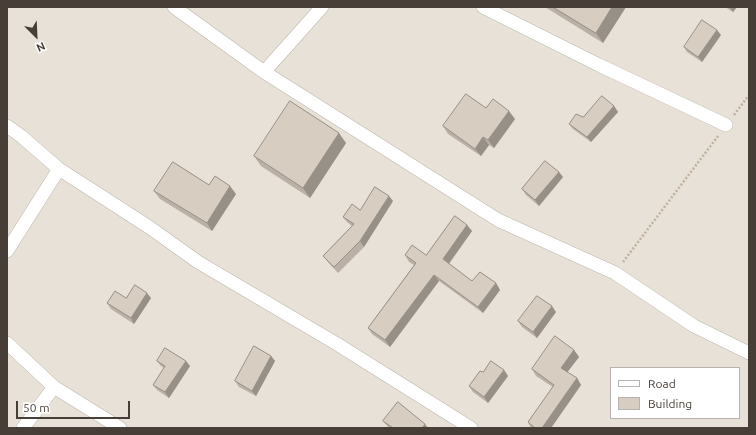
<!DOCTYPE html>
<html>
<head>
<meta charset="utf-8">
<style>
  body { margin:0 }
  #map { position:relative; width:756px; height:435px; overflow:hidden; background:#f4efe9; font-family:Ubuntu,sans-serif }
  canvas { display:block }
  .frame { position:absolute; inset:0; border:8px solid #473f37; pointer-events:none }
  .legend { position:absolute; left:610px; top:367px; width:130px; height:52px; box-sizing:border-box; background:#fff; border:1px solid #b5b2af; margin:0; padding:5px 7px; list-style:none; font-size:12px; color:#473f37 }
  .legend li { display:flex; align-items:center; gap:8px; height:20px }
  .legend b { width:20px; border:1px solid #b5b2af }
  .north { position:absolute; left:16px; top:16px; width:40px; height:40px; -webkit-text-stroke:3px #fff; paint-order:stroke; rotate:156deg; font-size:11px; font-weight:700; line-height:16px; text-align:center; color:#473f37 }
  .north::after { content:''; display:block; margin:auto; width:14px; height:18px; background:#473f37; clip-path:polygon(50% 0,100% 100%,50% 72%,0 100%) }
  .scale { position:absolute; left:16px; top:401px; width:114px; height:18px; box-sizing:border-box; border:2px solid #473f37; border-top:0; padding-left:5px; font-size:12px; line-height:14px; white-space:nowrap; color:#473f37; -webkit-text-stroke:3px #fff; paint-order:stroke }
</style>
</head>
<body>
<div id="map">
<canvas width="756" height="435"></canvas>
<div class="frame"></div>
<ul class="legend">
<li><b style="height:5px;background:#fff"></b>Road</li>
<li><b style="height:11px;background:#d8cdc1"></b>Building</li>
</ul>
<div class="north">N</div>
<div class="scale">50 m</div>
</div>
<script>
const g = document.querySelector('canvas').getContext('2d');
g.lineJoin = 'round';
function fill(path, color) {
  g.fillStyle = color;
  g.fill(path, 'evenodd');
}
function trace(path, color, width, dash) {
  g.strokeStyle = color;
  g.lineWidth = width;
  g.lineCap = dash ? 'butt' : 'round';
  g.setLineDash(dash || []);
  g.stroke(path);
}
fill(new Path2D(`
  M7 7H749V428H7ZM611 368H739V418H611Z`), '#e7e1d7');
const minor = new Path2D(`
  M174 7 264 72 498 220 615 273 694 326 749 353
  M483 7 599 65 726 125
  M264 72 322 7
  M7 126 21 136 59 169 149 227 198 262 337 344 471 428
  M7 251 59 169
  M7 343 54 387 120 428
  M23 428 54 387`);
trace(minor, '#bfb6ab', 14);
trace(new Path2D(`
  M734 115 749 95
  M623 262 718 136`), '#c0b09d', 2.5, [2, 2]);
trace(minor, '#fff', 13);
fill(new Path2D(`
  M545 7H626L603 43Z
  M725 7H737L733 12Z
  M721 35 702 62 687 52 684 47Z
  M614 106 618 112 591 142 573 129 569 124 583 117Z
  M486 108 515 119 494 148 489 145 481 156 448 134 443 126Z
  M346 143 310 198 261 166 254 156Z
  M563 177 539 206 526 195 522 189Z
  M154 191 236 194 212 231 160 199Z
  M393 201 364 247 338 273 327 261 323 256 352 226 347 222 343 217 360 210Z
  M467 225 472 231 449 264 472 281 496 283 500 290 483 313 439 281 390 347 372 334 368 328 414 265 409 262 405 255H426Z
  M126 298H151L134 324 111 309 107 303Z
  M556 312 537 338 522 327 518 321Z
  M574 350 579 357 567 372 577 378 581 385 551 428H531L528 422 553 387 536 376 532 369Z
  M271 356 275 361 256 396 239 387 235 381Z
  M157 361 190 366 169 398 157 390 153 385 164 368 161 366Z
  M504 370 508 376 488 403 473 392 469 386 483 372Z
  M383 421 428 428H389Z`), '#bab0a6');
fill(new Path2D(`
  M612 7H626L603 43 596 33Z
  M729 7H737L733 12Z
  M717 30 721 35 702 62 698 57Z
  M614 106 618 112 591 142 587 137Z
  M509 111 515 119 494 148 488 140Z
  M339 133 346 143 310 198 303 188Z
  M483 137 489 145 481 156 475 149Z
  M559 172 563 177 539 206 535 200Z
  M230 186 236 194 212 231 207 223Z
  M389 196 393 201 364 247 360 241Z
  M467 225 472 231 447 266 443 259Z
  M434 275 439 281 390 347 385 340Z
  M496 283 500 290 483 313 478 307Z
  M147 293 151 298 134 324 131 318Z
  M552 306 556 312 537 338 533 332Z
  M574 350 579 357 566 374 561 368Z
  M271 356 275 361 256 396 252 391Z
  M186 361 190 366 169 398 165 392Z
  M504 370 508 376 488 403 484 397Z
  M577 378 581 385 551 428H542Z
  M425 424 428 428H422Z`), '#979087');
const building = new Path2D(`
  M553 7H612L596 33Z
  M702 20 717 30 698 57 684 47Z
  M466 94 486 108 493 99 509 111 488 140 483 137 475 149 443 126Z
  M602 96 614 106 587 137 569 124 576 114 583 117Z
  M290 101 339 133 303 188 254 156Z
  M545 161 559 172 535 200 522 189Z
  M173 162 209 185 215 176 230 186 207 223 154 191Z
  M375 187 389 196 360 241 334 267 323 256 354 224 343 217 352 204 360 210Z
  M455 216 467 225 443 259 472 281 480 272 496 283 478 307 434 275 385 340 368 328 416 263 405 255 412 245 426 255Z
  M135 285 147 293 131 318 107 303 115 291 126 298Z
  M537 296 552 306 533 332 518 321Z
  M555 336 574 350 561 368 577 378 542 428H535L528 422 554 385 532 369Z
  M254 346 271 356 252 391 235 381Z
  M165 348 186 361 165 392 153 385 165 366 157 361Z
  M491 361 504 370 484 397 469 386 480 371 483 372Z
  M398 402 425 424 422 428H393L383 421Z`);
fill(building, '#d8cdc1');
trace(building, '#979087', 1);
</script>
</body>
</html>
